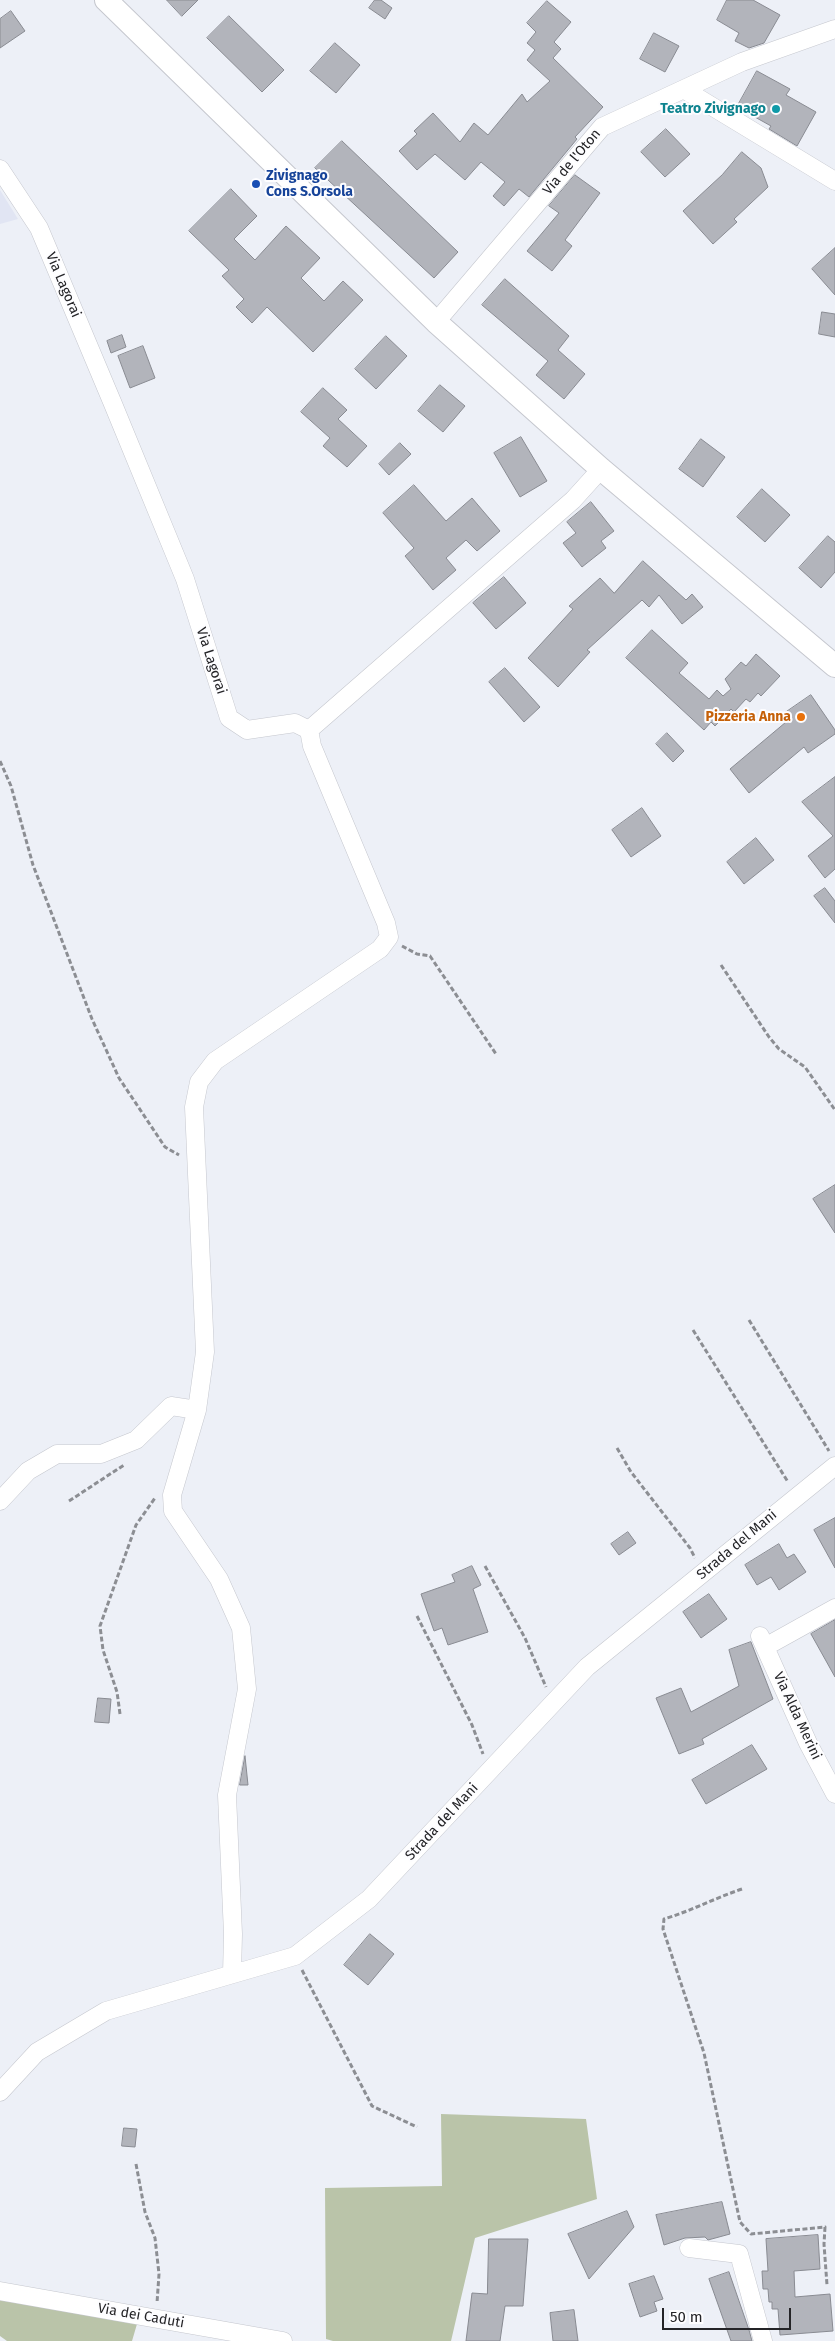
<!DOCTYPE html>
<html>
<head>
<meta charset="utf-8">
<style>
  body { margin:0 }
  #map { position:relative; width:835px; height:2341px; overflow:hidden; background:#edf0f7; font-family:"Fira Sans",sans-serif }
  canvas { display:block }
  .scale { position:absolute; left:662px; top:2308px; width:129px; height:22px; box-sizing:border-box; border:2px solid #242427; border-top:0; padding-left:6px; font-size:15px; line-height:18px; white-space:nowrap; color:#242427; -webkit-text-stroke:4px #fdfdff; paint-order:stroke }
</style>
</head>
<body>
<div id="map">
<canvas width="835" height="2341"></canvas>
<div class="scale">50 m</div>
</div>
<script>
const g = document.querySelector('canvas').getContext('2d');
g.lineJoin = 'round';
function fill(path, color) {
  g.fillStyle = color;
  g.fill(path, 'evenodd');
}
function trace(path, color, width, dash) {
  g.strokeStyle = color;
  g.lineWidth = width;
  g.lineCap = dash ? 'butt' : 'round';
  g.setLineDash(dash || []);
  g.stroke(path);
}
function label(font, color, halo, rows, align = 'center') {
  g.font = font + ' "Fira Sans",sans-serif';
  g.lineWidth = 4;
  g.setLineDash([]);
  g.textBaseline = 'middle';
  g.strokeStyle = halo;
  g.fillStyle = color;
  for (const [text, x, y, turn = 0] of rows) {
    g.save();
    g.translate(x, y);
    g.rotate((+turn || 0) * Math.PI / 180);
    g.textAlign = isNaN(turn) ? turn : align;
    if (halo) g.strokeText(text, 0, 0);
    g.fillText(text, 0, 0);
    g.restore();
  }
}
fill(new Path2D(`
  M0 190 18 219 0 224Z`), '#e1e5f3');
fill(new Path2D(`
  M441 2114 586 2119 597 2199 475 2238 451 2341H333L326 2339 325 2188 442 2186Z
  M0 2299 137 2324 132 2341H7L0 2336Z`), '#bac4a9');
const building = new Path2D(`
  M167 0H198L182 16Z
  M375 0H381L392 8 385 19 369 8Z
  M727 0H753L780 15 764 43 749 48 735 41 739 33 717 20Z
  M547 1 571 22 554 42 561 49 553 58 603 107 575 137 577 139 529 197 519 189 504 206 493 196 505 182 481 162 465 180 435 154 417 170 399 151 417 134 414 131 433 113 460 142 474 123 488 135 522 94 527 102 550 81 527 60 535 50 527 43 536 32 527 23Z
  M11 11 25 31 0 48V19Z
  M229 16 284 70 262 92 207 38Z
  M654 33 679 46 665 72 640 59Z
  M335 43 360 65 336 93 310 71Z
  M757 71 790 89 786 95 816 112 797 146 769 129 771 126 737 107Z
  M666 129 690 154 665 177 641 152Z
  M342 141 458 252 434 278 315 168Z
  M742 152 761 168 768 187 734 219 737 222 713 244 683 211 722 175Z
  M575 175 600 193 565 240 572 246 552 271 527 251 559 213 549 206Z
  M231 189 257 216 234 239 255 260 286 226 320 258 301 278 324 301 343 281 363 300 313 352 267 307 252 323 236 307 244 299 222 276 229 270 189 231Z
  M835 248V295L812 269Z
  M505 279 569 336 558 350 585 374 564 399 536 375 548 361 482 305Z
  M822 312 835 314V337L819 334Z
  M122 335 126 347 111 353 107 341Z
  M386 336 407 356 376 389 355 369Z
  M143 346 155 378 130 388 118 356Z
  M440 385 465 406 443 432 418 411Z
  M323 388 347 410 338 419 367 446 347 467 323 446 330 438 301 412Z
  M521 437 547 481 520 497 494 453Z
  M701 439 725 457 703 487 679 469Z
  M400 443 411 454 389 475 379 464Z
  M414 485 446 521 472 498 500 531 477 551 466 540 446 558 456 570 433 590 405 556 414 548 383 513Z
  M762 489 790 515 765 542 737 517Z
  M591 502 614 531 601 541 606 548 582 567 563 543 576 533 567 522Z
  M828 536 835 542V572L821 588 799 568Z
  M643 561 686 600 692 594 703 607 682 624 659 595 649 607 642 600 587 650 590 652 558 687 528 658 573 609 569 606 600 578 614 593Z
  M504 577 526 603 496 629 473 603Z
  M652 630 688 663 679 673 709 699 717 690 723 696 731 689 725 679 741 662 746 666 756 654 780 676 761 696 758 693 750 702 746 699 734 712 731 709 715 726 711 722 704 730 626 658Z
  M505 668 540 707 524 722 489 682Z
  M811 695 835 730V734L808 753 804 747 749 793 730 769 786 722 782 715Z
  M667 733 684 751 673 762 656 744Z
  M835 777V869L825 878 808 856 833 836 802 802Z
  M642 808 661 836 631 857 612 830Z
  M756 838 774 860 744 884 727 862Z
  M825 888 835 901V923L814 896Z
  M835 1185V1233L813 1199Z
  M835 1518V1568L814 1530Z
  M628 1532 636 1543 619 1555 611 1544Z
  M779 1544 787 1558 794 1554 806 1572 779 1590 771 1577 757 1585 745 1565Z
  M472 1566 481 1585 473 1589 488 1632 448 1645 442 1628 434 1631 421 1594 455 1582 452 1575Z
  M709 1594 727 1619 701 1638 683 1612Z
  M835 1620V1677L811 1634Z
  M751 1642 773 1699 702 1739 704 1744 679 1754 656 1698 681 1688 691 1712 739 1686 729 1650Z
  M98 1698 111 1699 109 1723 95 1722Z
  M752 1745 767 1769 706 1804 692 1780Z
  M245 1756 248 1785H240Z
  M370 1934 394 1954 368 1985 344 1965Z
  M124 2128 137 2129 135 2147 122 2146Z
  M722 2202 730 2234 708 2240 705 2237 685 2238 664 2245 656 2215Z
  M627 2211 634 2227 589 2279 568 2234Z
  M818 2235 820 2269 794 2271 795 2297 830 2294 833 2331 780 2335 778 2309H772V2302H769L768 2289H763L762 2271H768L766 2239Z
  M489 2239H528L523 2306H505L500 2341H466L472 2293 487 2294Z
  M729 2272 749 2330 752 2341H731L709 2279Z
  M654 2276 663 2299 654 2302 657 2311 640 2317 629 2284Z
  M574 2310 578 2341H553L550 2313Z`);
fill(building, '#b2b4bb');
trace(building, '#898b92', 1);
const minor = new Path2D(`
  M685 90 835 181
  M0 169 39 228 113 404 185 579 229 718 247 730 295 723 309 730
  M436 322 602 127 742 62 835 29
  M309 730 573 500 601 469
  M0 1501 28 1471 57 1454H101L136 1440 171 1406 197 1410
  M760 1636 808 1743 835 1794
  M765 1647 835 1608
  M232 1974 233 1934 227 1795 247 1689 241 1628 219 1579 173 1511 172 1495 197 1410 205 1352 194 1107 199 1082 215 1061 380 949 389 937 386 923 312 746 309 730
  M0 2092 37 2052 106 2011 295 1956 369 1899 587 1667 835 1466
  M689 2248 739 2254 763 2341
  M0 2291 283 2341`);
const major = new Path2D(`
  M106 0 436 322 601 469 835 666`);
trace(minor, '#c5c7ce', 19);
trace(major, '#c5c7ce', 24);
trace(new Path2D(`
  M0 761 11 786 33 865 92 1019 119 1078 165 1147 179 1155
  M402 946 417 954 430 956 496 1054
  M721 965 769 1037 779 1049 805 1067 835 1110
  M749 1320 829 1451
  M693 1330 788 1482
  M617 1448 631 1472 690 1548 695 1558
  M69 1501 124 1465
  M485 1566 525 1638 546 1687
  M417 1616 472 1725 483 1754
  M120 1714 117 1692 103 1650 100 1626 136 1525 155 1498
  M742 1889C715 1898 691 1911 664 1919L663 1929 704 2053 740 2222 751 2234 825 2227 824 2244 827 2285
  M302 1970 372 2106 417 2127
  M136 2164 145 2212 155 2238 159 2274 157 2303`), '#8c8e93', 3, [5, 2.5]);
trace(minor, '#fff', 18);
trace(major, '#fff', 22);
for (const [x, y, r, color] of [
  [776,109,5,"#0f9aa8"],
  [256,184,5,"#1a4fb4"],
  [801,717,5,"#e8710a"]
]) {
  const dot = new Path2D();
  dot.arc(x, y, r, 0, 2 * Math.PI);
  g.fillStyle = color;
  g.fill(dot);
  trace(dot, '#fdfdff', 2);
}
label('bold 14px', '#0d838f', '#fdfdff', [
  ["Teatro Zivignago",766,109]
], 'right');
label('14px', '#242427', '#fdfdff', [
  ["Via de l'Oton",572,162,-50],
  ["Via Lagorai",63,285,67],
  ["Via Lagorai",211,661,72],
  ["Strada del Mani",737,1545,-40],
  ["Via Alda Merini",797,1716,65],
  ["Strada del Mani",442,1822,-47],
  ["Via dei Caduti",141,2316,10]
]);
label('bold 14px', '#164399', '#fdfdff', [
  ["Zivignago",266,176],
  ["Cons S.Orsola",266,192]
], 'left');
label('bold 14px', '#c56008', '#fdfdff', [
  ["Pizzeria Anna",791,717]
], 'right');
</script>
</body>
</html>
